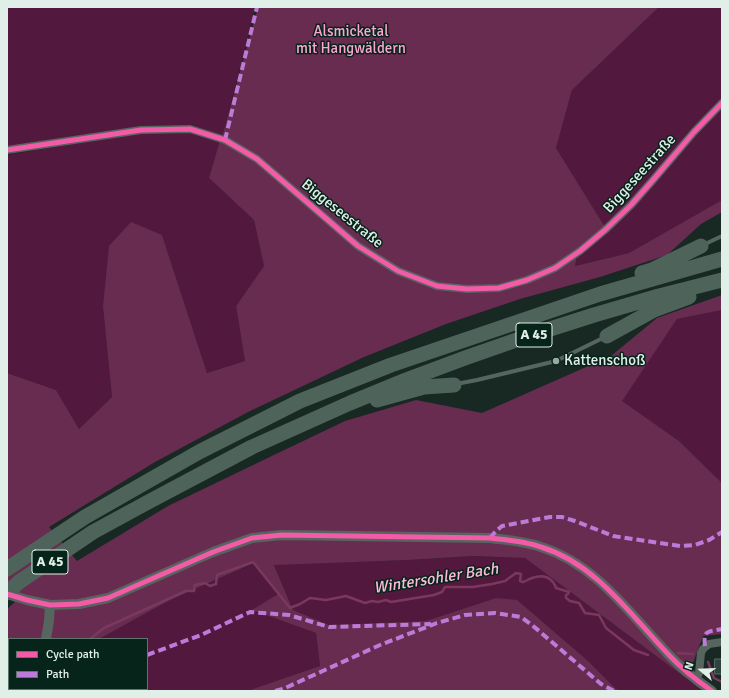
<!DOCTYPE html>
<html>
<head>
<meta charset="utf-8">
<style>
  body { margin:0 }
  #map { position:relative; width:729px; height:698px; overflow:hidden; background:#182822; font-family:Signika,sans-serif }
  canvas { display:block }
  .frame { position:absolute; inset:0; border:8px solid #e0f0e9; pointer-events:none }
  .legend { position:absolute; left:8px; top:638px; width:140px; height:52px; box-sizing:border-box; background:#07241a; border:1px solid #5e766d; margin:0; padding:5px 7px; list-style:none; font-size:12px; color:#e0f0e9 }
  .legend li { display:flex; align-items:center; gap:8px; height:20px }
  .legend b { width:20px; border:1px solid #5e766d }
  .north { position:absolute; left:681px; top:650px; width:40px; height:40px; -webkit-text-stroke:3px #07241a; paint-order:stroke; rotate:289deg; font-size:11px; font-weight:700; line-height:16px; text-align:center; color:#e0f0e9 }
  .north::after { content:''; display:block; margin:auto; width:14px; height:18px; background:#e0f0e9; clip-path:polygon(50% 0,100% 100%,50% 72%,0 100%) }
</style>
</head>
<body>
<div id="map">
<canvas width="729" height="698"></canvas>
<div class="frame"></div>
<ul class="legend">
<li><b style="height:5px;background:#f35aa7"></b>Cycle path</li>
<li><b style="height:5px;background:#bd7bd9"></b>Path</li>
</ul>
<div class="north">N</div>
</div>
<script>
const g = document.querySelector('canvas').getContext('2d');
g.lineJoin = 'round';
function fill(path, color) {
  g.fillStyle = color;
  g.fill(path, 'evenodd');
}
function trace(path, color, width, dash) {
  g.strokeStyle = color;
  g.lineWidth = width;
  g.lineCap = dash ? 'butt' : 'round';
  g.setLineDash(dash || []);
  g.stroke(path);
}
function label(font, color, halo, rows, align = 'center') {
  g.font = font + ' Signika,sans-serif';
  g.lineWidth = 3;
  g.setLineDash([]);
  g.textBaseline = 'middle';
  g.strokeStyle = halo;
  g.fillStyle = color;
  for (const [text, x, y, turn = 0] of rows) {
    g.save();
    g.translate(x, y);
    g.rotate((+turn || 0) * Math.PI / 180);
    g.textAlign = isNaN(turn) ? turn : align;
    if (halo) g.strokeText(text, 0, 0);
    g.fillText(text, 0, 0);
    g.restore();
  }
}
fill(new Path2D(`
  M7 7H255L241 65 222 137 191 127 7 149Z
  M659 7H722V101L651 179 605 227 556 148 572 90Z
  M722 106V200L629 253 575 266 577 257Z
  M189 130 220 140 209 178 254 220 264 266 236 306 245 361 207 373 162 235 103 307 112 397 79 429 56 390 7 373V155L141 132Z
  M722 310V483L679 441 621 401 677 319Z
  M473 556 525 558 687 679 701 688 699 691H625L616 689 588 661 496 598 426 621 329 625 293 610 274 564 408 560Z
  M255 563 278 594 253 610 316 633 320 666 247 691H101V689H147V639H99L170 600Z`), '#53183d');
fill(new Path2D(`
  M258 7H659L572 90 556 148 605 227 578 252 575 266 629 253 722 200V212L701 224 667 255 600 277 520 299 446 324 364 357 248 412 155 462 49 527 77 561 168 506 276 454 345 421 416 400 482 413 611 356 657 318 722 295V310L677 319 622 401 679 441 722 483V634L703 636 687 679 525 558 473 556 408 560 274 565 293 610 329 625 426 621 496 598 517 600 588 661 616 689 625 691H247L320 666 316 633 252 610 278 594 254 563 170 600 99 639H9V689H53L47 691H7V609L15 602 7 598V373L56 390 79 429 112 397 103 307 109 246 131 222 162 235 207 373 245 361 236 306 264 266 254 220 209 178 220 140 222 137Z`), '#692c51');
trace(new Path2D(`
  M90 639 104 628 186 591H194L195 585 205 583 210 586 216 584 217 575 253 562 290 608 300 604 310 598 326 600 346 596 365 603 372 601 378 602 386 600 391 602 434 595 442 592 445 587H473L492 584 505 581 516 573 521 574 520 581 523 582C526 581 529 579 532 578 544 574 552 577 556 588L569 592 568 594 566 595V598L570 601 579 603 585 613 599 615 606 628 634 650 648 655
  M7 652H9
  M678 653 693 654
  M708 662 714 678 722 682
  M48 691 49 689`), '#7b385f', 2.5);
const building = new Path2D(`
  M715 659H722V674H715Z`);
fill(building, '#2c443d');
trace(building, '#5b6863', 1);
trace(new Path2D(`
  M703 245 722 236
  M456 384 477 380 556 361 605 337`), '#57655f', 4);
trace(new Path2D(`
  M7 150 141 130 190 129 225 140 257 159 358 246 398 271 437 286 467 289 499 288 527 280 555 268 580 251 605 230 631 205 653 180 694 132 722 103
  M696 680 699 673 701 653 703 649 709 644 722 642`), '#57655f', 8);
trace(new Path2D(`
  M7 594 27 600 50 605 79 604 108 598 213 552 252 538 281 535 490 538C507 540 525 541 541 547 596 564 630 614 668 654 681 668 696 680 712 691
  M46 639 49 621 50 605
  M7 687 9 685`), '#57655f', 10);
trace(new Path2D(`
  M642 273 652 270 701 246
  M607 336 654 310 689 297
  M377 400 424 387 454 385
  M7 569 85 517 199 452 300 401 391 365 600 294 722 259
  M7 593 19 582 93 532 150 501 252 447 350 403 406 380 465 358 525 337 594 315 659 296 722 280`), '#4e635a', 15);
trace(new Path2D(`
  M225 140 257 7
  M490 538 496 531 502 526 550 517H562L575 521 613 536 680 546 695 545 709 540 722 532
  M705 646C703 630 707 632 722 629
  M147 655 201 635 250 612 289 615 329 627 431 624
  M99 689V691
  M275 691 283 689 380 645 437 623 465 615 495 613 515 616 521 617 532 625 601 684 614 691`), '#bd7bd9', 4, [8, 4]);
trace(new Path2D(`
  M7 150 141 130 190 129 225 140 257 159 358 246 398 271 437 286 467 289 499 288 527 280 555 268 580 251 605 230 631 205 653 180 694 132 722 103
  M7 594 27 600 50 605 79 604 108 598 213 552 252 538 281 535 490 538C507 540 525 541 541 547 596 564 630 614 668 654 681 668 696 680 712 691`), '#f35aa7', 5);
for (const [x, y, r, color] of [
  [556,361,4,"#9aaaa3"]
]) {
  const dot = new Path2D();
  dot.arc(x, y, r, 0, 2 * Math.PI);
  g.fillStyle = color;
  g.fill(dot);
  trace(dot, '#07241a', 1.5);
}
for (const [x, y, w] of [
  [534,335,36],
  [50,562,36]
]) {
  const box = new Path2D();
  box.roundRect(x - w / 2, y - 12, w, 24, 3);
  g.fillStyle = '#07241a';
  g.fill(box);
  trace(box, '#e0f0e9', 1);
}
label('bold 14px', '#e0f0e9', null, [
  ["A 45",534,335],
  ["A 45",50,562]
]);
label('15px', '#fca6d3', '#07241a', [
  ["Alsmicketal",351,32],
  ["mit Hangwäldern",351,49]
]);
label('15px', '#e0f0e9', '#07241a', [
  ["Biggeseestraße",640,174,-48],
  ["Biggeseestraße",342,214,39]
]);
label('15px', '#e0f0e9', '#07241a', [
  ["Kattenschoß",564,361]
], 'left');
label('italic 16px', '#fdbbdc', '#07241a', [
  ["Wintersohler Bach",436,579,-9]
]);
</script>
</body>
</html>
